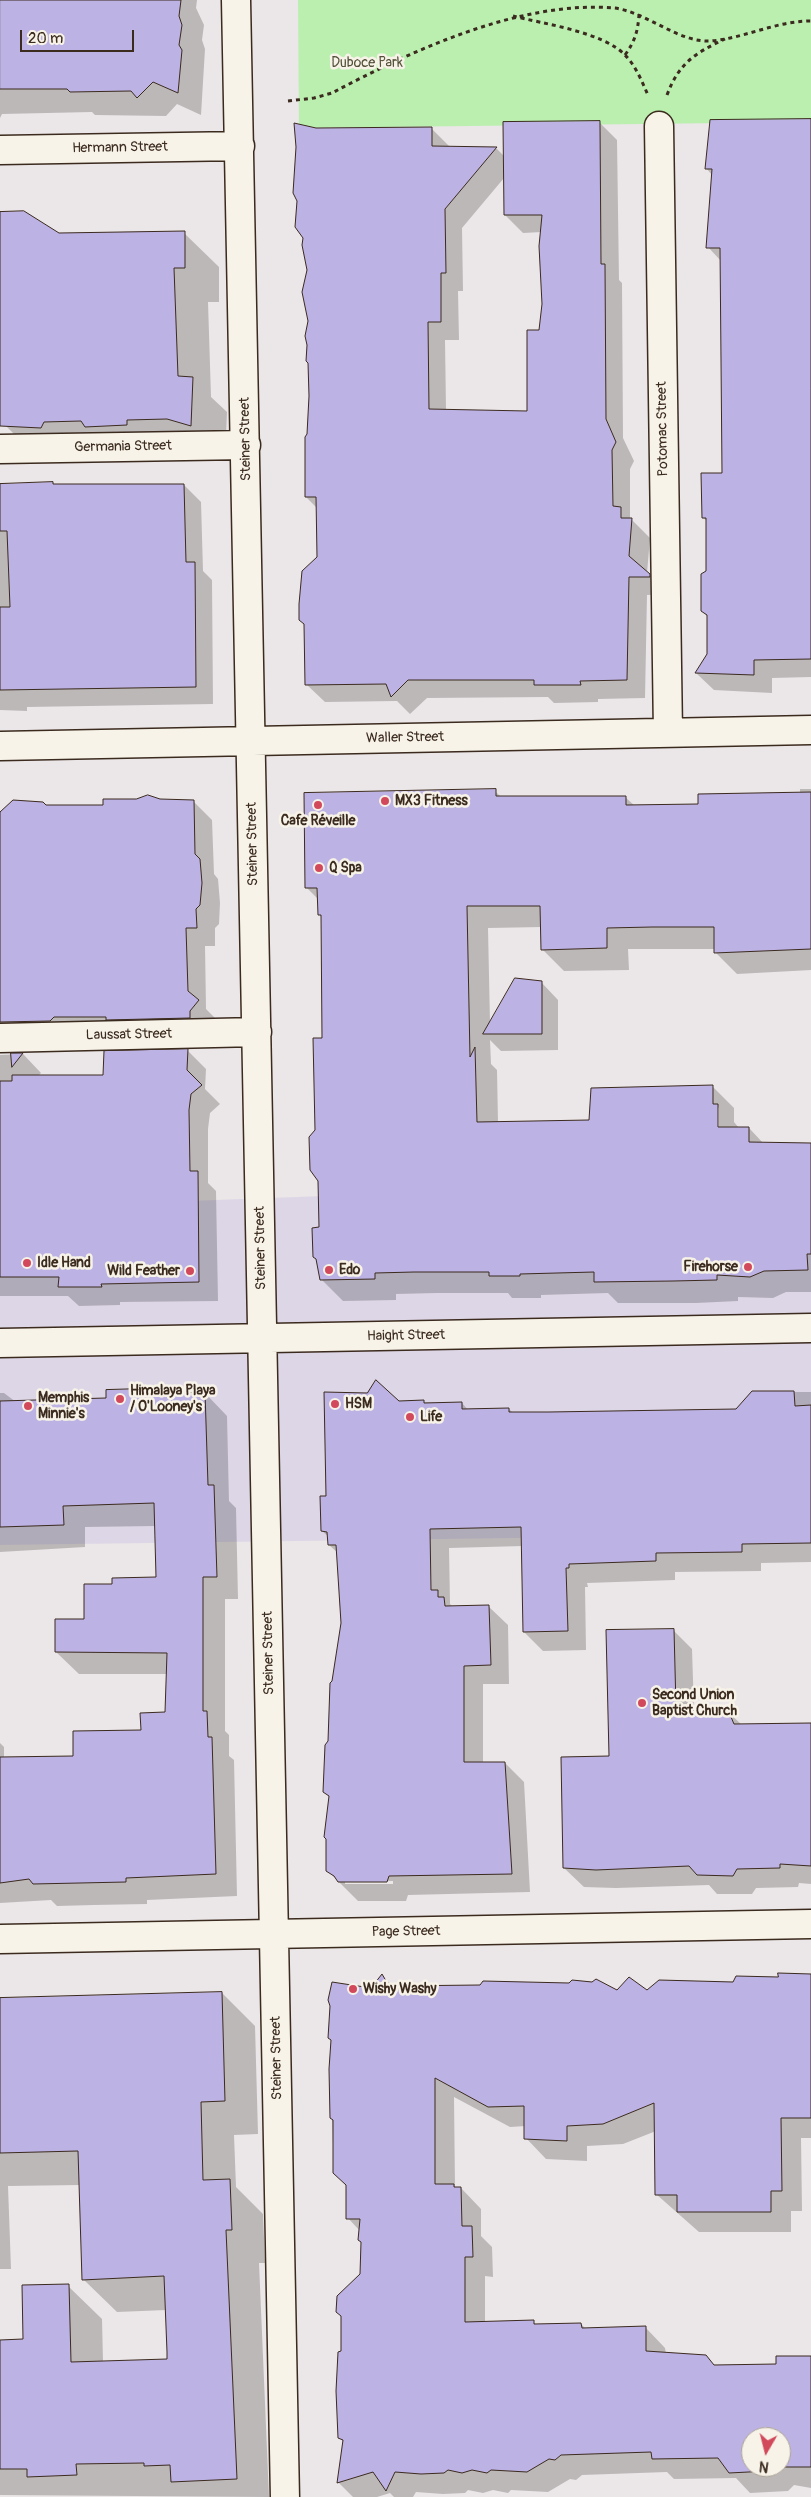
<!DOCTYPE html>
<html>
<head>
<meta charset="utf-8">
<style>
  body { margin:0 }
  #map { position:relative; width:811px; height:2497px; overflow:hidden; background:#ebe6e7; font-family:Pangolin,sans-serif }
  canvas { display:block }
  .north { position:absolute; left:741px; top:2427px; width:50px; height:50px; box-sizing:border-box; background:#f7f3e8; border:1px solid #aca397; border-radius:50%; rotate:188deg; font-size:14px; font-weight:700; line-height:20px; text-align:center; color:#3b2a1e }
  .north::after { content:''; display:block; margin:auto; width:18px; height:22px; background:#d1495b; clip-path:polygon(50% 0,100% 100%,50% 72%,0 100%) }
  .scale { position:absolute; left:20px; top:30px; width:114px; height:22px; box-sizing:border-box; border:2px solid #3b2a1e; border-top:0; padding-left:6px; font-size:15px; line-height:18px; white-space:nowrap; color:#3b2a1e; -webkit-text-stroke:4px #f7f3e8; paint-order:stroke }
</style>
</head>
<body>
<div id="map">
<canvas width="811" height="2497"></canvas>
<div class="north">N</div>
<div class="scale">20 m</div>
</div>
<script>
const g = document.querySelector('canvas').getContext('2d');
g.lineJoin = 'round';
function fill(path, color) {
  g.fillStyle = color;
  g.fill(path, 'evenodd');
}
function trace(path, color, width, dash) {
  g.strokeStyle = color;
  g.lineWidth = width;
  g.lineCap = dash ? 'butt' : 'round';
  g.setLineDash(dash || []);
  g.stroke(path);
}
function label(font, color, halo, rows, align = 'center') {
  g.font = font + ' Pangolin,sans-serif';
  g.lineWidth = 5;
  g.setLineDash([]);
  g.textBaseline = 'middle';
  g.strokeStyle = halo;
  g.fillStyle = color;
  for (const [text, x, y, turn = 0] of rows) {
    g.save();
    g.translate(x, y);
    g.rotate((+turn || 0) * Math.PI / 180);
    g.textAlign = isNaN(turn) ? turn : align;
    if (halo) g.strokeText(text, 0, 0);
    g.fillText(text, 0, 0);
    g.restore();
  }
}
fill(new Path2D(`
  M811 1178V1534L0 1545V1208Z`), '#ddd6e6');
fill(new Path2D(`
  M298 0H811V122L299 128Z`), '#baefb0');
fill(new Path2D(`
  M0 0H197L196 8 204 25 202 40 205 49 201 115 177 104 166 116 95 115 92 112 2 114 0 118Z
  M811 120V677L772 678V693L714 690 696 673 709 654 708 617 702 611 707 572V521L703 518 723 475 721 261 708 247 712 175 706 168Z
  M599 122 617 140 619 280 622 283 623 438 634 461 630 469V518L650 538 647 573 668 594 647 595 645 698 598 699V702L554 703 548 697 427 698 410 714 397 701 325 702 306 684 318 557 317 508 306 497 311 396 309 270 315 129H432L450 147 497 149 504 156ZM504 178 505 215 523 233 542 232 544 304 528 412 446 410 445 340H459L458 291H463L462 228Z
  M0 213 58 234 184 233 219 267V302H208L211 397 227 412 225 459 202 453 161 459 121 461 115 455 79 456 75 462 41 461 6 426 0 418Z
  M53 483 55 486 184 485 201 502 203 571 212 580 213 704 27 707V711L0 710V485Z
  M800 789H811V970L737 974 715 952V949H628L629 970 564 971 542 949V927L488 928 490 1023 541 982 558 1000V1050L501 1051 490 1040 491 1064 497 1070 498 1123 590 1121 712 1086 734 1108V1122L739 1128H749L764 1144 811 1145V1292H786L773 1298 738 1297V1301L696 1303H618L608 1293 541 1295V1298H512L508 1293H437L396 1294V1300L343 1301 321 1279 316 1130 323 1040 322 918 319 914V900L307 888 495 791 502 798 625 797 635 806 699 805 800 794ZM716 1105 719 1108V1133H717Z
  M159 800 193 801 212 820 214 874 218 879 220 903 219 924 215 928V946H205L206 1009 217 1020 0 1038V814L45 806H104Z
  M187 1050 206 1069 205 1089 220 1104 210 1113 208 1129V1183L216 1191 218 1301 120 1302V1305L79 1306 68 1296H0V1055L23 1054 41 1073 38 1076H104Z
  M174 1389 179 1394 205 1393 227 1416 229 1501 236 1508 238 1599H225V1731L229 1735V1756L234 1760 237 1896 147 1900V1904L94 1905 57 1906 51 1900 0 1903V1743L4 1747V1758L74 1757 142 1732 166 1714 168 1674H79L56 1652 85 1620 113 1585 158 1579 156 1526 85 1527V1547L0 1552V1393H4L16 1402 107 1399Z
  M753 1392H811V1562L761 1563V1571L675 1572V1580L587 1583 588 1587H585L586 1650 543 1651 524 1632 523 1546 449 1548 450 1604 453 1607 488 1606 508 1625 509 1684H483V1763H505L524 1782 530 1892 408 1895 406 1901H358L327 1870 330 1797 324 1792 334 1682 342 1624 338 1553 329 1545V1537L322 1531 327 1497 398 1402 462 1403 468 1410 509 1409 513 1413 737 1410ZM345 1881H393V1884H345Z
  M673 1630 692 1649 694 1711H727L742 1725H811V1884L799 1883 798 1887 756 1888 752 1894H717L709 1885 616 1888 584 1887 564 1868 610 1757Z
  M811 1974V2138H801L802 2211H791V2232H699L656 2194V2131L623 2144 587 2146V2161L546 2159 526 2138V2126L510 2127 454 2097 455 2188H461L481 2209V2236L492 2247 493 2277 485 2276V2323L533 2322 537 2325 581 2324 586 2329 645 2327 665 2348 666 2354 706 2357 716 2367 777 2365 811 2357V2488L794 2485 788 2491 750 2493 736 2478 674 2479 667 2472 582 2475 576 2480 570 2479 548 2492 511 2490 508 2493 493 2490 483 2493 468 2490 465 2493 443 2494 416 2492 413 2497H394L390 2493 377 2497H353L338 2482 344 2442 339 2437 342 2351 361 2275 362 2243 360 2231 348 2218V2186L334 2172 330 2069 371 1989 382 1976 394 1987 647 1992ZM751 2437H781V2467H751Z
  M222 1993 255 2026 258 2134 234 2135 236 2187 263 2214 265 2263H259L269 2497 0 2495V2341L25 2340 68 2286 102 2319 103 2362 168 2360 166 2310 117 2312 83 2279 80 2185 8 2186 11 2269H0V2000Z`), '#0003');
const building = new Path2D(`
  M0 0H181L179 16 182 25 179 45 182 50 178 93 153 82 137 98 131 91 70 92 67 89H0Z
  M811 119V659L754 660V675L695 673 707 654V615L701 611V574L706 571V518H702L701 473H722L720 248H706L712 169H705L710 120Z
  M600 121 601 264H605L606 419 616 442 612 450 613 506 621 507V518H632L629 556 650 574V577H629L627 680 580 681 581 685H534V680H408L391 697 386 684 305 685 304 624 299 620V604L302 571 317 557 316 497H305V437L307 434 309 396 308 363 306 361 307 345 305 336 308 321 302 292 307 270 302 245 303 238 295 227 297 201 293 193 296 147 294 123 316 128 432 127V146L497 147 445 209 446 273H441V322H428L429 409 527 411V330H539L542 304 539 246 542 215H504L503 122Z
  M24 211 59 233 185 231V268H174L178 376 193 377 191 426 167 419 127 420V425L85 427 81 421 44 422 41 428 0 426V212Z
  M53 482V484H184L186 562H195L196 687 0 690V607H10L7 531H0V484Z
  M496 789V796H626V805L698 804V794L811 792V949L714 953V927H652L607 928V948L541 950 540 906H467L470 1057 475 1047 477 1122 589 1120 591 1088 713 1085V1104H718V1127H749V1142L811 1143V1254H807L808 1270 764 1271 750 1277 717 1275V1280L673 1281 594 1282V1272L520 1274V1276H489V1272H414L375 1273V1279L320 1280 316 1259 313 1257 312 1228 319 1227 318 1181 310 1170 309 1137 315 1130 313 1038H322L321 915H318L317 888H305L304 793Z
  M148 795 160 799 194 800 195 854 200 859 202 883 200 905 196 909 197 928H186L188 991 199 1000 190 1011V1018L106 1020V1017H54L50 1021 0 1022V812L13 800 43 802 46 805H103V799H136Z
  M515 978 542 981V1034H483Z
  M188 1049 187 1070 202 1085 191 1094 189 1110 190 1171H198L199 1282 101 1284 102 1287H58L59 1277H0V1081H12V1075H103L104 1051Z
  M11 1053H23L12 1067Z
  M376 1380 399 1401 424 1400V1403L462 1402V1409L509 1408V1412H549L736 1409 752 1391H794L795 1406 811 1405V1543L742 1544V1552L656 1553V1561L569 1564V1568H566L568 1631 523 1632 521 1527 430 1529 431 1590H438V1597H444L445 1606 489 1605 491 1665 464 1666V1762H505L512 1874 389 1876 387 1882H338L334 1876 326 1871V1839L324 1837 329 1796 323 1792 325 1745 328 1741 330 1683 332 1681 341 1623 336 1545H328L327 1532 321 1531 320 1496H326L324 1392 367 1393Z
  M175 1388V1393L205 1392 208 1485H214L217 1577H203V1711H207L208 1737H212L216 1874 126 1878V1882L33 1884 29 1879 0 1883V1757L73 1756V1731L141 1730 140 1713 165 1712 167 1653 55 1652V1619H84V1584H112V1578L156 1577 154 1503 63 1506 64 1525 0 1527V1401L106 1398V1390Z
  M674 1629 676 1707 704 1712 728 1710 734 1724 811 1723V1866L780 1864V1868L737 1869 733 1876 697 1875 689 1866 596 1870 563 1868 561 1757 609 1756 606 1630Z
  M778 1973 811 1974V2118H781L782 2191H771V2212H677V2195H655L654 2103 603 2124 567 2126V2141L524 2139V2106L488 2107 435 2078V2184H454V2187H461L462 2226H472L473 2257H465V2322L534 2320V2324L581 2323 582 2328 646 2326V2351L706 2355 714 2365 776 2364V2356H811V2467H781V2437H751V2467H772L768 2471 729 2473 718 2458 652 2459 651 2452 561 2455 555 2460 549 2459 527 2472 491 2470 487 2473 472 2470 462 2473 448 2470 444 2473 421 2474 395 2472 386 2491 373 2472 337 2483 343 2440 338 2438 336 2391 338 2352 341 2351V2316L336 2312 337 2296 360 2274 361 2242 358 2240 360 2219H346V2185L333 2173V2120L330 2118 329 2069 331 2040 328 2038 330 2006 328 2000 332 1982 371 1988 382 1974 389 1986 480 1985 483 1981 569 1983 572 1980 592 1982 596 1979 617 1990 629 1977 647 1990 659 1980 733 1982 736 1976 778 1977Z
  M222 1992 225 2101 201 2102 203 2180 230 2179 232 2230H226L237 2479 171 2482 170 2465 144 2466V2463L76 2464 77 2475 27 2477V2469H0V2340L23 2339 22 2285 69 2284 71 2362 167 2359V2352L164 2276 82 2280 78 2151 0 2153V1998Z`);
fill(building, '#bcb2e3');
trace(building, '#3b2a1e', 1);
const minor = new Path2D(`
  M236 0 285 2497
  M659 126 668 733
  M0 150 240 146
  M0 449 246 445
  M0 746 811 730
  M0 1038 257 1032
  M0 1343 811 1328
  M0 1939 811 1924`);
trace(minor, '#3b2a1e', 31);
trace(new Path2D(`
  M513 16C544 24 603 32 625 55 636 66 642 82 648 95
  M625 55C635 41 638 31 639 14
  M667 95C679 63 695 53 725 39
  M288 101 314 98 332 93C413 50 521 0 615 8 648 13 679 43 711 41 745 38 776 21 811 21`), '#3b2a1e', 3, [4, 4]);
trace(minor, '#f7f3e8', 28);
for (const [x, y, r, color] of [
  [385,801,5,"#d1495b"],
  [318,805,5,"#d1495b"],
  [319,868,5,"#d1495b"],
  [27,1263,5,"#d1495b"],
  [748,1267,5,"#d1495b"],
  [329,1270,5,"#d1495b"],
  [190,1271,5,"#d1495b"],
  [120,1399,5,"#d1495b"],
  [335,1404,5,"#d1495b"],
  [28,1406,5,"#d1495b"],
  [410,1417,5,"#d1495b"],
  [642,1703,5,"#d1495b"],
  [353,1989,5,"#d1495b"]
]) {
  const dot = new Path2D();
  dot.arc(x, y, r, 0, 2 * Math.PI);
  g.fillStyle = color;
  g.fill(dot);
  trace(dot, '#f7f3e8', 2);
}
label('14px', '#54513b', '#f7f3e8', [
  ["Duboce Park",367,63]
]);
label('14px', '#3b2a1e', '#f7f3e8', [
  ["Hermann Street",120,148,-1],
  ["Potomac Street",663,429,-91],
  ["Steiner Street",246,439,-91],
  ["Germania Street",123,447,-1],
  ["Waller Street",405,738,-1],
  ["Steiner Street",253,844,-91],
  ["Laussat Street",129,1035,-1],
  ["Steiner Street",261,1248,-91],
  ["Haight Street",406,1336,-1],
  ["Steiner Street",269,1653,-91],
  ["Page Street",406,1932,-1],
  ["Steiner Street",277,2058,-91]
]);
label('bold 14px', '#3b2a1e', '#f7f3e8', [
  ["MX3 Fitness",395,801],
  ["Cafe Réveille",318,821,"center"],
  ["Q Spa",329,868],
  ["Idle Hand",37,1263],
  ["Firehorse",738,1267,"right"],
  ["Edo",339,1270],
  ["Wild Feather",180,1271,"right"],
  ["Himalaya Playa",130,1391],
  ["/ O'Looney's",130,1407],
  ["Memphis",38,1398],
  ["Minnie's",38,1414],
  ["HSM",345,1404],
  ["Life",420,1417],
  ["Second Union",652,1695],
  ["Baptist Church",652,1711],
  ["Wishy Washy",363,1989]
], 'left');
</script>
</body>
</html>
